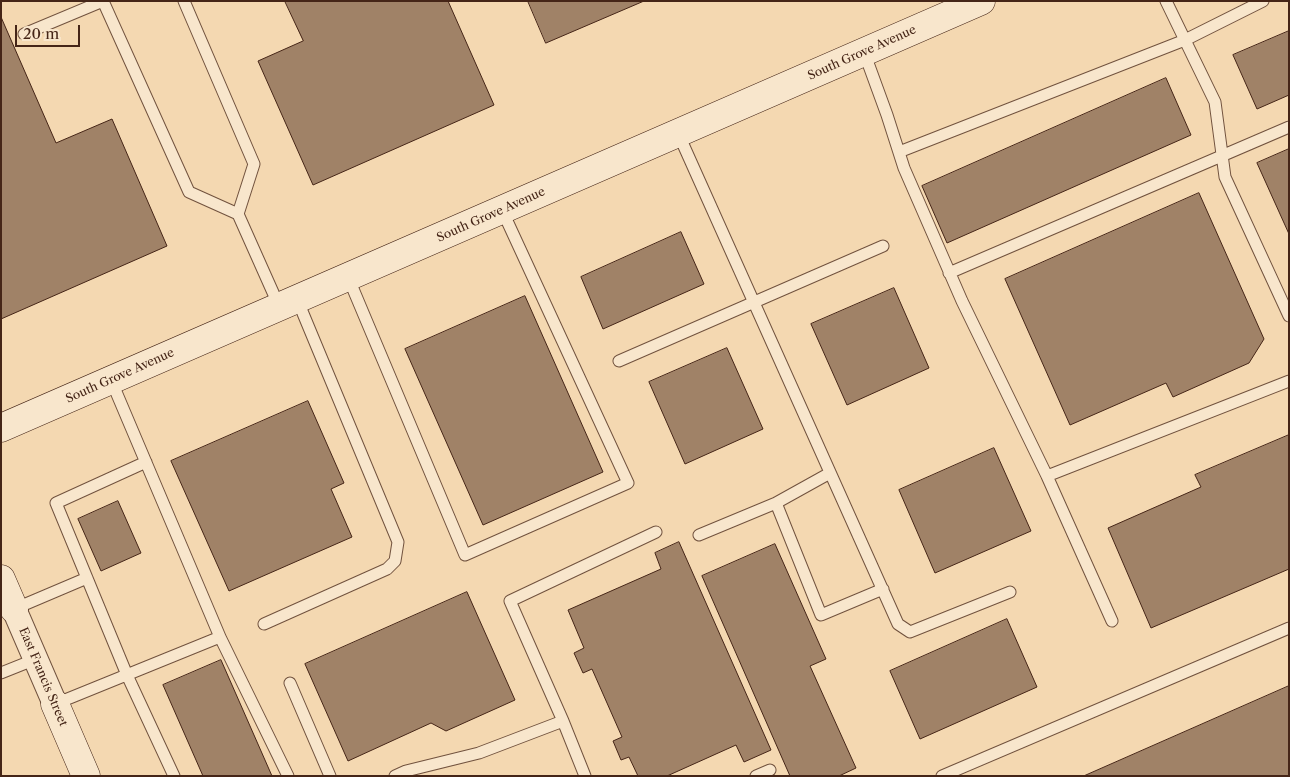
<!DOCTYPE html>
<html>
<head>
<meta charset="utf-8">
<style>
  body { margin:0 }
  #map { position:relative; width:1290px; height:777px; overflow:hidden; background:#f4d8b1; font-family:"Libre Caslon Text",serif }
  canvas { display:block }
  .frame { position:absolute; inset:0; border:2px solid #452517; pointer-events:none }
  .scale { position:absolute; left:15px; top:25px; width:65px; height:22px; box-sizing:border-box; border:2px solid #452517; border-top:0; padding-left:6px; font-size:15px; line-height:18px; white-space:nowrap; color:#452517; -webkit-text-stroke:4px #f8e6cc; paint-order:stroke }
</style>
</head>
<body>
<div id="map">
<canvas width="1290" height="777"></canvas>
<div class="frame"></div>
<div class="scale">20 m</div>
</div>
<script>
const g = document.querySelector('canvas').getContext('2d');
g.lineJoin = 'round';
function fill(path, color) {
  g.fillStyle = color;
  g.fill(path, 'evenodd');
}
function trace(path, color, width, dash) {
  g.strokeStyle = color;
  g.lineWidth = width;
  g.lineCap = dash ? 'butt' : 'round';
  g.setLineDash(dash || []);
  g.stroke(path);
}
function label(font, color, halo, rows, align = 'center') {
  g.font = font + ' "Libre Caslon Text",serif';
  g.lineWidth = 5;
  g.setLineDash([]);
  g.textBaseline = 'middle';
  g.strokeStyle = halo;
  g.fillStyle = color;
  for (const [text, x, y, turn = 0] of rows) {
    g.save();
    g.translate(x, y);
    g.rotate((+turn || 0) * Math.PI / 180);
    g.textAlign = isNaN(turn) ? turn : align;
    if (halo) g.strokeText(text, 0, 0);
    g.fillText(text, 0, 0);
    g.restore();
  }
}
const building = new Path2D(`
  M285 1H448L494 105 313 185 258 61 303 41Z
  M528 1H644L546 43Z
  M1 17 56 143 112 119 167 246 1 319Z
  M1289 31V95L1257 109 1233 55Z
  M1166 78 1191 135 947 243 922 186Z
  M1289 149V234L1257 163Z
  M1199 193 1264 339 1249 363 1173 397 1166 383 1070 425 1005 279Z
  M681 232 704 284 603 329 581 277Z
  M894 288 929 368 847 405 811 324Z
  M525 296 603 472 483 525 405 349Z
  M727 348 763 429 685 464 649 382Z
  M308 401 344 483 331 489 352 537 229 591 171 461Z
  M1289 435V569L1151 628 1108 528 1201 487 1195 475Z
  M994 448 1031 531 935 573 899 490Z
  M118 501 141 553 101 571 78 519Z
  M679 542 771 750 744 762 736 745 667 776H638L629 757 621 760 613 741 622 737 592 669 583 673 574 653 584 648 568 610 661 569 655 553Z
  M775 544 826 659 810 666 856 768 839 776H790L702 576Z
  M467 592 515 700 446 731 431 723 348 761 305 664Z
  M1007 619 1037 687 920 739 890 671Z
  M221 660 272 776H203L163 685Z
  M1289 686V776H1084Z`);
fill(building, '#a08267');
trace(building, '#452517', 1);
const lane = new Path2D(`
  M103 1 189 192 238 214 279 306
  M184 1 254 164 238 214
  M1166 1 1215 102 1225 177 1289 316
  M24 34 103 1
  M864 52 887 115 904 168 962 301 1047 476 1289 381
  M678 133 898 624 910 632 1010 592
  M899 152 1185 40 1263 1
  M949 273 1289 127
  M348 277 465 555 628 483 502 210
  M619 361 883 246
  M146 462 56 503 127 675 174 776
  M1047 476 1112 621
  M776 503 830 473
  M699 535 776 503 821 615 883 589
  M14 609 87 578
  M264 624 387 569 395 561 398 542 297 299
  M220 637 288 776
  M1 673 36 659
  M290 683 330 776
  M55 704 220 637 111 380
  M563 721 585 776
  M395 776 406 771 479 753 563 721 510 601 656 532
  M756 776 770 770
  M942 776 1289 628`);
const street = new Path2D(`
  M14 609 55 704`);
const secondary = new Path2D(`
  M1 428 981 1
  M1 579 14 609
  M55 704 86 776`);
trace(lane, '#71523e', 13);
trace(street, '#71523e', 26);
trace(secondary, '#452517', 29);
trace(lane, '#f8e6cc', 11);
trace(street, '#f8e6cc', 24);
trace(secondary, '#f8e6cc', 28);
label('12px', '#452517', '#f8e6cc', [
  ["South Grove Avenue",862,53,-24],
  ["South Grove Avenue",491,215,-24],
  ["South Grove Avenue",120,376,-24],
  ["East Francis Street",43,677,67]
]);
</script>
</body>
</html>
